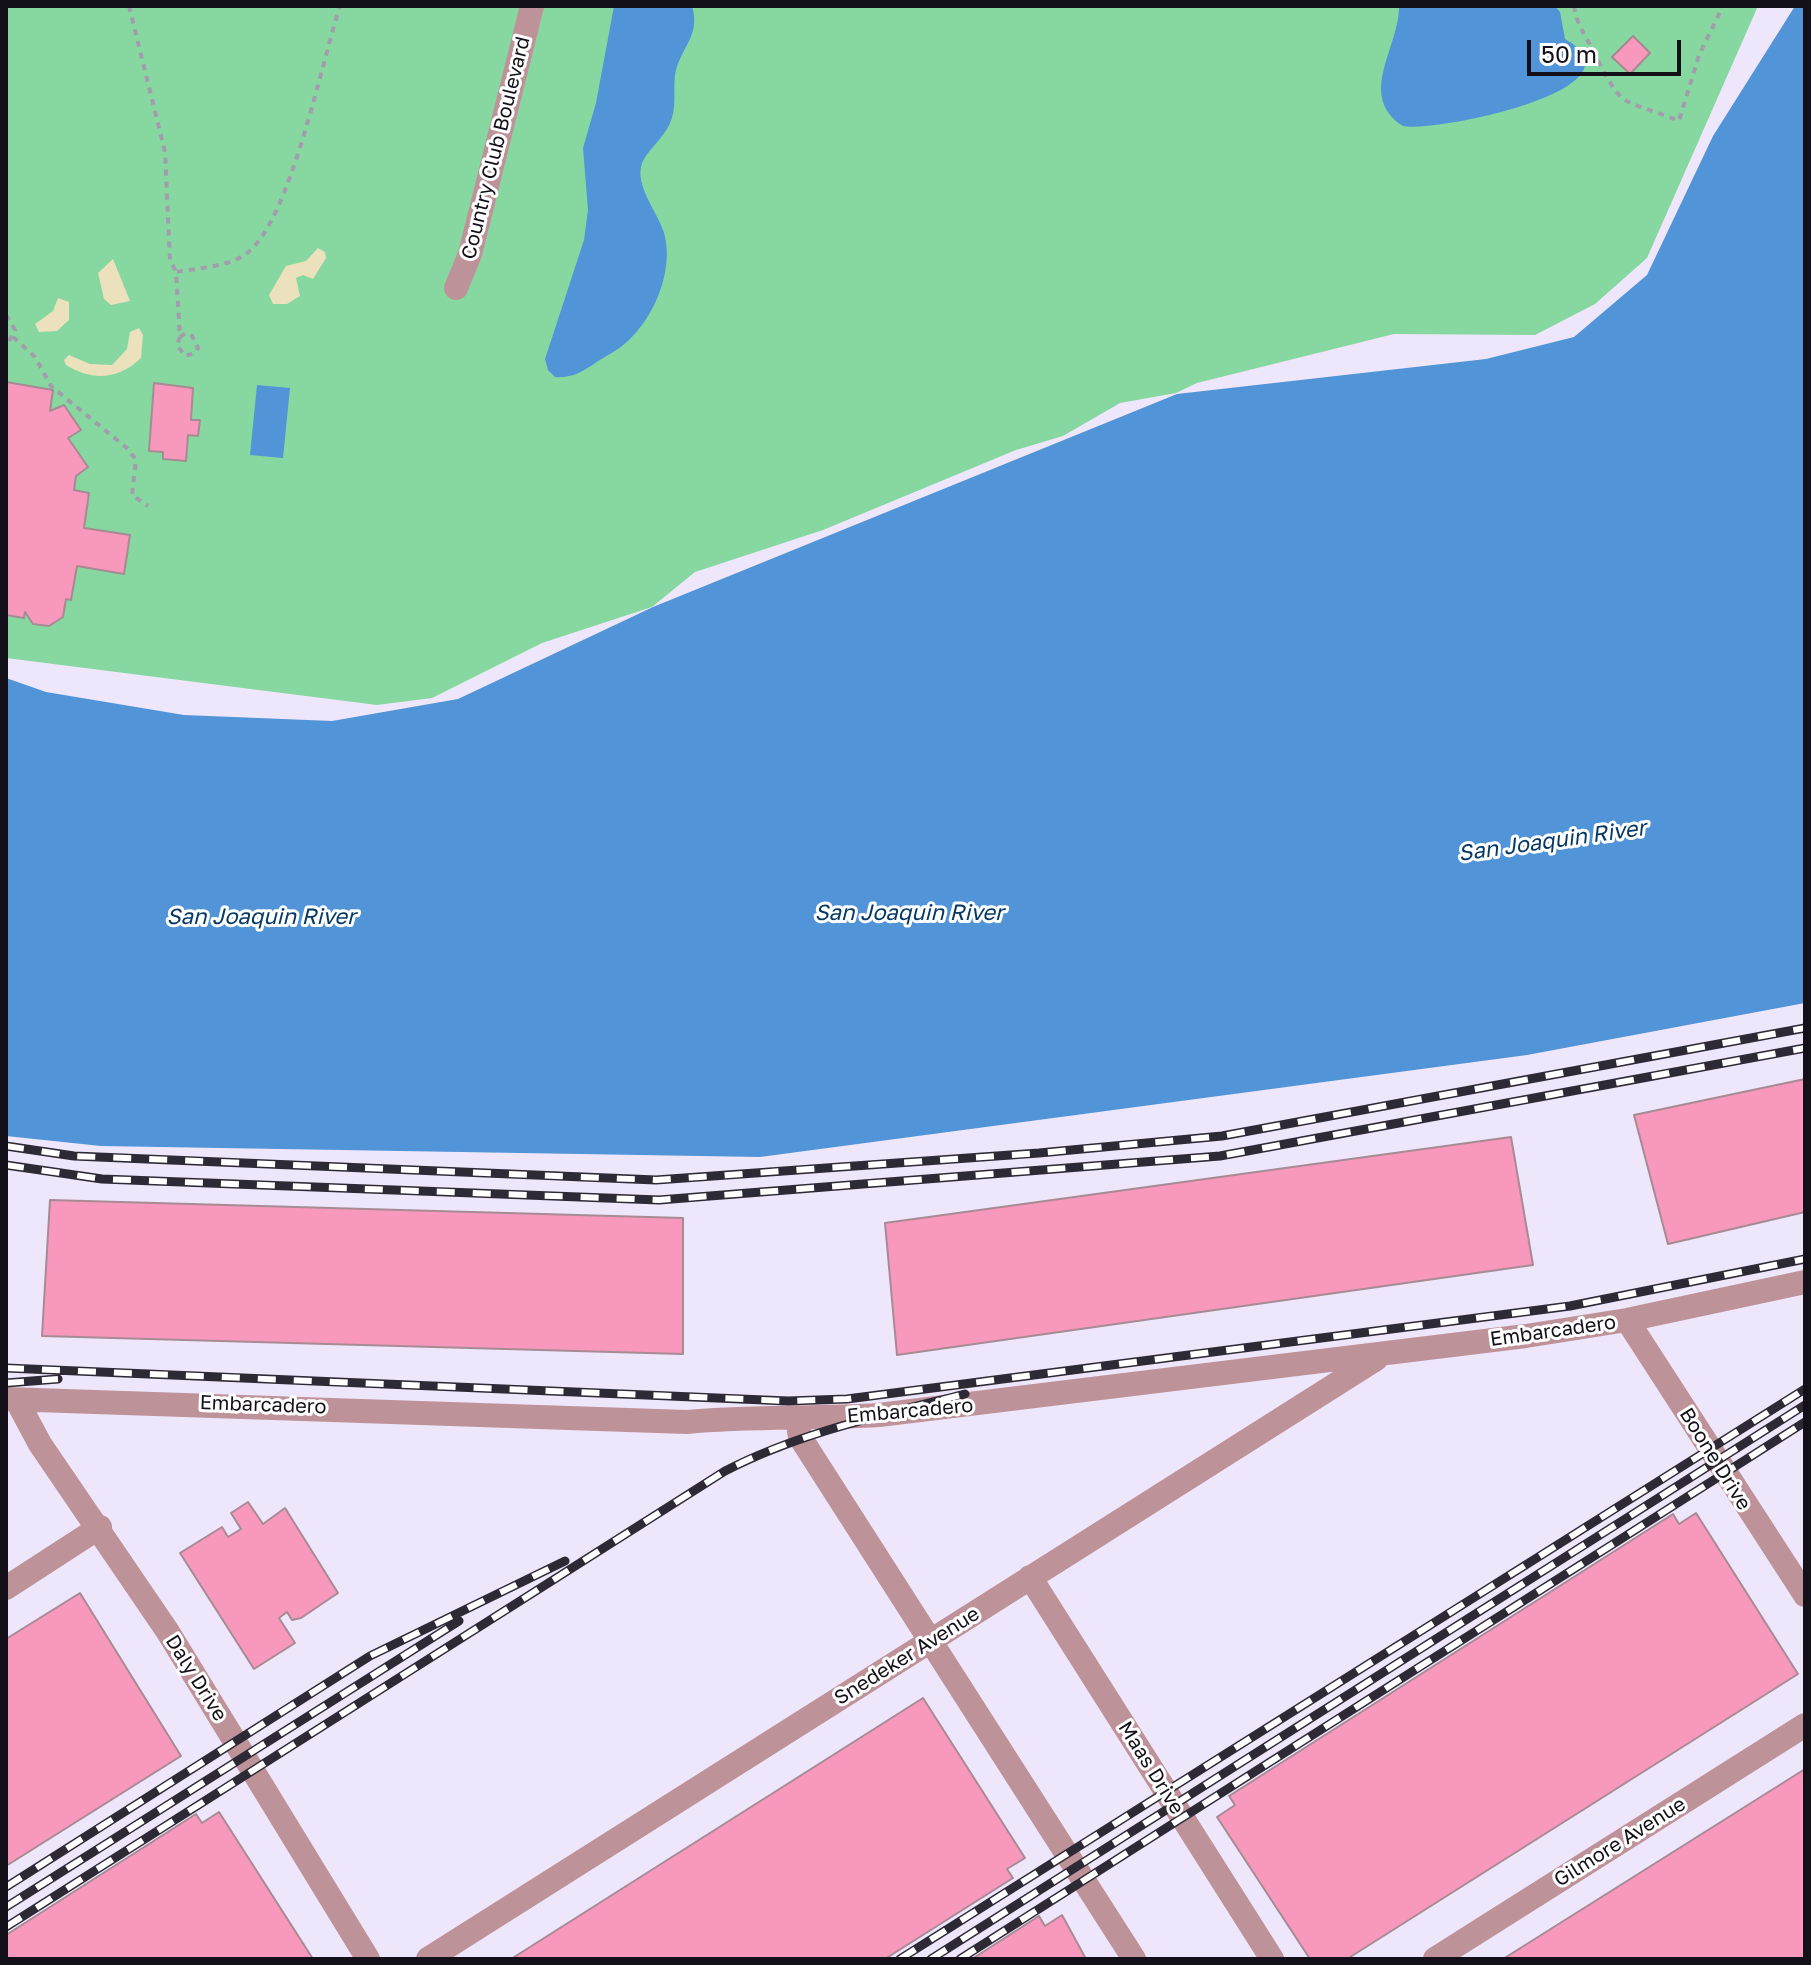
<!DOCTYPE html>
<html>
<head>
<meta charset="utf-8">
<style>
  body { margin:0 }
  #map { position:relative; width:1811px; height:1965px; overflow:hidden; background:#eee6fb; font-family:"Golos Text",sans-serif }
  canvas { display:block }
  .frame { position:absolute; inset:0; border:8px solid #131019; pointer-events:none }
  .scale { position:absolute; left:1527px; top:40px; width:154px; height:36px; box-sizing:border-box; border:4px solid #131019; border-top:0; padding-left:10px; font-size:24px; line-height:28px; white-space:nowrap; color:#131019; -webkit-text-stroke:6px #fff; paint-order:stroke }
</style>
</head>
<body>
<div id="map">
<canvas width="1811" height="1965"></canvas>
<div class="frame"></div>
<div class="scale">50 m</div>
</div>
<script>
const g = document.querySelector('canvas').getContext('2d');
g.lineJoin = 'round';
function fill(path, color) {
  g.fillStyle = color;
  g.fill(path, 'evenodd');
}
function trace(path, color, width, dash) {
  g.strokeStyle = color;
  g.lineWidth = width;
  g.lineCap = dash ? 'butt' : 'round';
  g.setLineDash(dash || []);
  g.stroke(path);
}
function label(font, color, halo, rows, align = 'center') {
  g.font = font + ' "Golos Text",sans-serif';
  g.lineWidth = 6;
  g.setLineDash([]);
  g.textBaseline = 'middle';
  g.strokeStyle = halo;
  g.fillStyle = color;
  for (const [text, x, y, turn = 0] of rows) {
    g.save();
    g.translate(x, y);
    g.rotate((+turn || 0) * Math.PI / 180);
    g.textAlign = isNaN(turn) ? turn : align;
    if (halo) g.strokeText(text, 0, 0);
    g.fillText(text, 0, 0);
    g.restore();
  }
}
fill(new Path2D(`
  M6 6H1758L1647 258 1595 304 1535 335 1394 334 1197 383 1176 393 1120 403 1063 436 1016 450 823 530 695 572 652 607 542 643 432 698 377 705 6 658Z`), '#87d7a0');
fill(new Path2D(`
  M318 248 325 252 326 258 313 279 303 275 296 278 300 296 287 304H273L269 295 286 266 306 261Z
  M113 259 130 301 111 305 104 299 98 273Z
  M58 298 69 302V320L57 331 39 332 35 324 53 311Z
  M139 328 143 335 141 358C118 380 92 381 66 365L64 360 69 355 90 364 112 365 127 349 130 332Z`), '#ebe1bc');
fill(new Path2D(`
  M614 6H692C701 37 680 47 675 75 673 91 677 108 670 123 664 138 648 149 642 163 634 186 658 212 664 233 676 275 648 334 610 354 591 364 579 379 555 377L548 370 545 359 584 240 588 210 583 148 596 103Z
  M1399 6H1555L1560 12 1565 39C1652 89 1433 133 1403 126 1356 96 1400 46 1399 6Z
  M1795 6H1805V1003L1527 1055 760 1157 101 1146 6 1136V678L46 692 184 715 332 721 458 699 653 607 1177 394 1486 359 1574 337 1647 275 1713 136Z
  M257 385 290 388 283 458 250 455Z`), '#5194d8');
const building = new Path2D(`
  M1633 36 1650 53 1630 74 1612 57Z
  M6 382 53 390 50 411 64 405 81 430 68 438 88 467 76 476 74 490 89 493 84 528 130 535 124 574 77 566 71 600 66 599 63 617 49 626 33 624 25 612 24 618 6 615Z
  M154 383 193 388 191 420H200L198 436 188 435 186 461 163 459V452L149 451Z
  M1805 1079V1212L1668 1244 1634 1115Z
  M1511 1137 1533 1265 897 1355 885 1223Z
  M50 1200 683 1218V1354L42 1336Z
  M248 1502 263 1524 285 1508 338 1593 301 1618 292 1620 287 1612 279 1618 295 1643 254 1669 180 1553 222 1527 228 1537 241 1529 231 1513Z
  M1696 1513 1798 1674 1347 1959H1310L1217 1817 1235 1805 1229 1796 1673 1514 1679 1524Z
  M80 1593 181 1756 6 1866V1639Z
  M923 1698 1025 1858 1007 1869 1013 1878 885 1959H511Z
  M1805 1769V1959H1503Z
  M219 1812 313 1959H6V1935L196 1814 202 1823Z
  M1062 1915 1086 1959H972L1039 1916 1045 1926Z`);
fill(building, '#f898bd');
trace(building, '#a78b94', 2);
trace(new Path2D(`
  M129 6 165 152 170 260 176 272
  M1574 6C1577 26 1585 34 1593 51 1625 113 1618 96 1679 121L1699 55 1723 6
  M6 315 15 330 6 346
  M13 337 35 357 51 386 128 449 136 460 132 495 148 506
  M180 337 186 333 192 336 198 348 195 353 185 356 177 345 180 337 176 272C198 268 229 267 247 253 290 221 322 61 340 6`), '#a29cac', 4, [6, 6]);
trace(new Path2D(`
  M456 288 470 254 532 6
  M1627 1320 1805 1595
  M6 1399 687 1422C751 1416 815 1419 879 1415L1526 1336 1627 1320 1805 1282
  M17 1401 40 1444 168 1632 368 1959
  M797 1419 800 1437 1134 1959
  M1030 1577 1272 1959
  M6 1588 100 1527
  M428 1959 1376 1359
  M1435 1959 1805 1725`), '#be9299', 24);
const rail = new Path2D(`
  M6 1146 74 1156 656 1180 1039 1153 1222 1136 1805 1028
  M6 1165 102 1179 659 1200 1220 1156 1805 1048
  M6 1368 788 1401 847 1399 1570 1306 1805 1259
  M6 1383 58 1379
  M6 1887 370 1656 565 1561
  M6 1907 459 1621
  M6 1927 725 1471C801 1432 882 1415 965 1394
  M900 1959 1805 1389
  M931 1959 1805 1405
  M960 1959 1805 1422`);
trace(rail, '#2e2a35', 9);
trace(rail, '#fff', 6, [18]);
label('20px', '#131019', '#fff', [
  ["Country Club Boulevard",496,148,-76],
  ["Embarcadero",1553,1331,-8],
  ["Embarcadero",263,1405,2],
  ["Embarcadero",910,1411,-5],
  ["Boone Drive",1715,1459,58],
  ["Snedeker Avenue",907,1656,-32],
  ["Daly Drive",196,1678,58],
  ["Maas Drive",1151,1768,58],
  ["Gilmore Avenue",1620,1842,-32]
]);
label('italic 22px', '#063965', '#fff', [
  ["San Joaquin River",1552,841,-8],
  ["San Joaquin River",909,913],
  ["San Joaquin River",261,917]
]);
</script>
</body>
</html>
